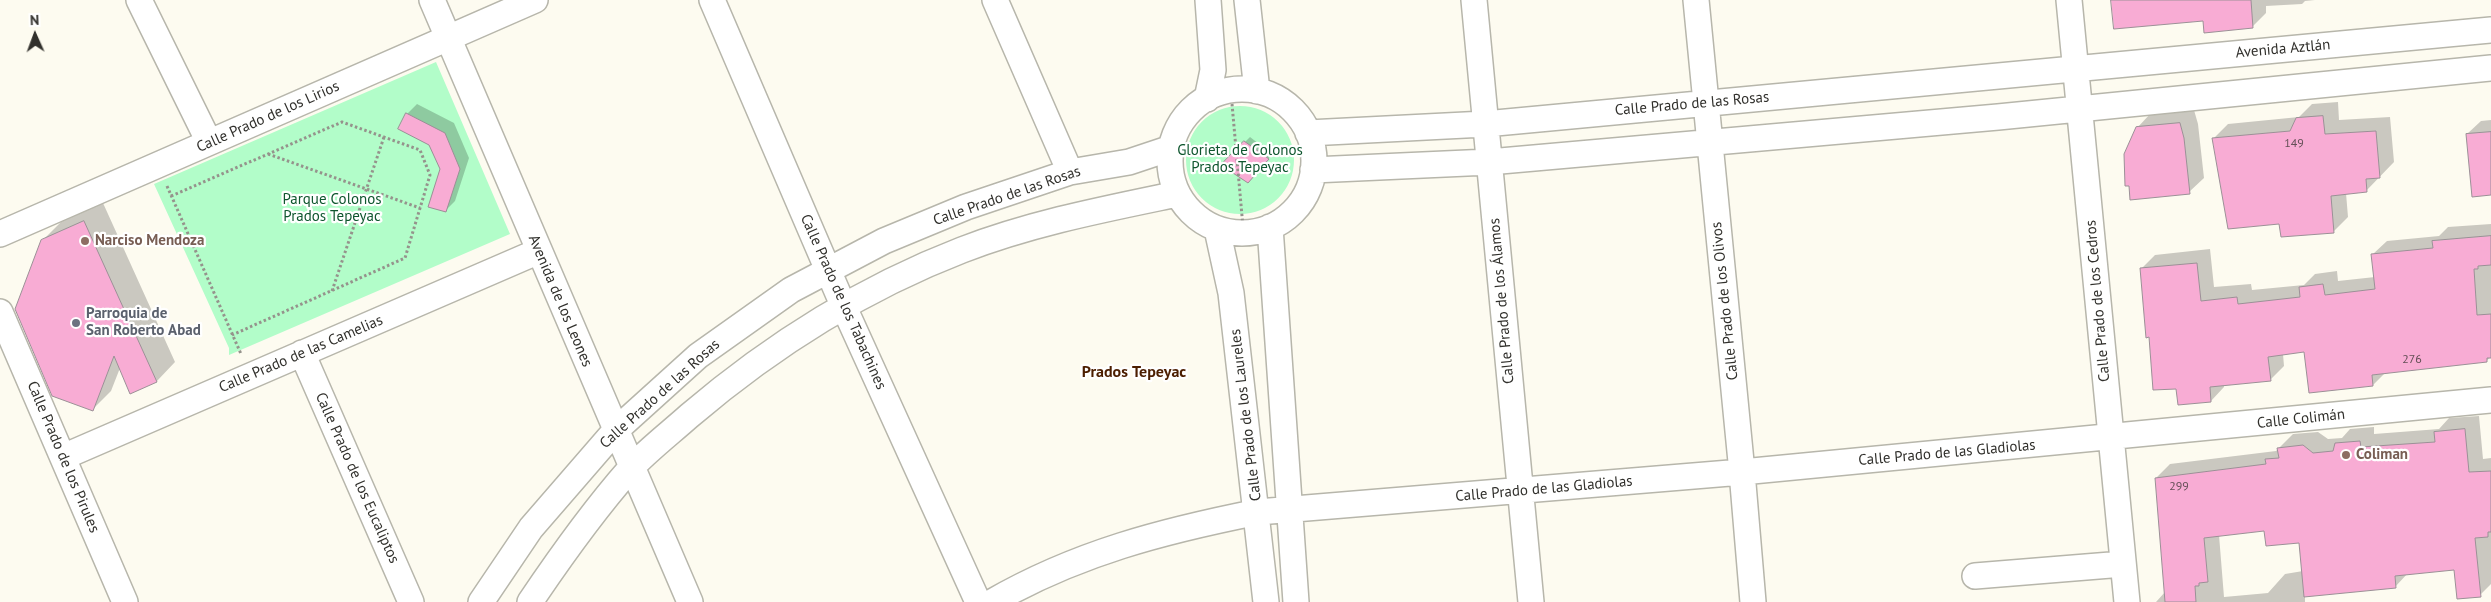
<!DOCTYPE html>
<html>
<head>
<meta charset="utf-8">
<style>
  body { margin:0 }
  #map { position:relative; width:2491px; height:602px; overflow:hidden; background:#fdfbf0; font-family:"PT Sans",sans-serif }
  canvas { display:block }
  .north { position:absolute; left:10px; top:10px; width:50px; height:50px; -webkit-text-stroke:4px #fff; paint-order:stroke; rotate:358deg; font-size:14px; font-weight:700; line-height:20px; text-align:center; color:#31302c }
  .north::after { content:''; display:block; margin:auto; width:18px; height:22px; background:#31302c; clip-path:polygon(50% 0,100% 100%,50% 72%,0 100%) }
</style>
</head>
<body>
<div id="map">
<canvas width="2491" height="602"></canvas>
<div class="north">N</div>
</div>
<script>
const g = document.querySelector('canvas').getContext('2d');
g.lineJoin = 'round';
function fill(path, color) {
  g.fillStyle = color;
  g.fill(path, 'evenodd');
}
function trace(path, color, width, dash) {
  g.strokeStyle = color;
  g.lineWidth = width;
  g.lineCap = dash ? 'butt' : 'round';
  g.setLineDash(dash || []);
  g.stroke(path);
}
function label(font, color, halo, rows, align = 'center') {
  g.font = font + ' "PT Sans",sans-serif';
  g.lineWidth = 4.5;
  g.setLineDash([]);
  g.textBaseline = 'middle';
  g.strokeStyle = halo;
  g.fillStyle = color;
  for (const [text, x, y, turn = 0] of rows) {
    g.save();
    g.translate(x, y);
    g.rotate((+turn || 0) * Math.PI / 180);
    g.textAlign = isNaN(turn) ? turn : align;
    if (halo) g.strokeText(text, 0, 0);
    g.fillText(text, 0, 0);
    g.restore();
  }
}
fill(new Path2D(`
  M436 62 510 234 229 355V348L154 184Z
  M1186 160a54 54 0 1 1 108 0a54 54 0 1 1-108 0Z`), '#b2fdc9');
fill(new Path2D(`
  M2112 0H2315L2305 1 2302 4 2266 6V13L2252 27 2204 19Z
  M2338 102 2339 120 2390 117 2394 162 2366 191 2346 193 2348 217 2333 232 2281 222 2214 138 2228 124 2299 117 2312 104Z
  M417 104 454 123 469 158 455 201 445 211 442 169 430 144 407 114Z
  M2194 110 2198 124 2204 178 2189 192 2137 128 2151 113Z
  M2491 120V193L2467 134 2481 121Z
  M1250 137 1272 154 1253 176 1223 164Z
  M103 203 175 362 157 381 131 392 120 368 111 391 92 410 42 241 61 222Z
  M2491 224V357L2486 361 2386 372 2373 385 2305 351 2283 354 2284 366 2271 379 2224 384V387L2211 401 2177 387 2150 336 2141 269 2155 255 2210 249 2214 287 2251 284 2252 290 2304 285 2315 274 2337 271 2338 281 2375 277 2373 254 2387 241 2439 236 2448 227Z
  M2479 416 2483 459 2491 458V584L2480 595 2455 568 2408 573 2395 587 2305 595V602H2156L2165 592 2156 478 2170 464 2276 451 2293 434 2318 432 2328 439 2342 438 2350 429 2374 427V434L2439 429 2449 418ZM2265 529 2300 542 2303 571 2285 574 2268 593 2224 597 2219 535Z`), '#0003');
const building = new Path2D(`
  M2111 0H2251L2253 28 2204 33 2203 21 2114 29Z
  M406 113 445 133 460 169 446 212 428 207 440 169 429 145 398 129Z
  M2323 116 2325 134 2376 131 2380 178 2366 179 2367 192 2331 196 2334 233 2281 237 2279 224 2228 229 2212 138 2290 131 2296 118Z
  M2180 123 2184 138 2190 194 2130 200 2129 186H2125L2124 154 2136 127Z
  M2491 132V195L2472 197 2466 134Z
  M1244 141 1269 159 1248 183 1221 165Z
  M84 221 157 382 130 394 114 356 93 411 52 396 15 309 41 240Z
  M2491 236V265L2478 266V269H2474L2477 315 2491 314V358H2487V362L2372 375 2373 386 2309 393 2304 352 2268 357 2271 381 2210 387 2211 402 2178 405 2176 389 2153 390 2149 337 2146 338 2140 268 2197 263 2201 301 2237 297 2238 304 2300 297 2299 287 2323 284 2325 295 2375 289 2371 254 2433 248 2432 241Z
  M2465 429 2469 472 2491 471V532H2488V537L2475 538 2481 597 2457 599 2454 570 2395 576 2396 588 2304 597 2299 543 2266 546 2264 531 2204 538 2208 582 2199 583V586H2195L2196 602H2165L2155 478 2266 464 2265 459 2279 458 2277 448 2303 445 2313 453 2333 451 2335 443 2360 441 2361 447 2435 442 2434 432Z`);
fill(building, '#f8acd4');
trace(building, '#9b9096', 1);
const minor = new Path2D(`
  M139 0 209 142
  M432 0 690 602
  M712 0 843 305 978 602
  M995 0 1070 172
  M1247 0 1257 91
  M1474 0 1531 602
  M1696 0 1742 472 1753 602
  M2069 0 2127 602
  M1170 161a72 72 0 1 1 144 0a72 72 0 1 1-144 0Z
  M1207 99 1213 70 1208 0
  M1308 133 1485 124 2491 30
  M1313 170 1489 162 1998 117 2491 68
  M1270 227 1296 602
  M1217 229 1231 293 1266 602
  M0 234 535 0
  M0 312 125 602
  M302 353 411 602
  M63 457 539 251
  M1975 576 2123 564
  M481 602 531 528 615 431 698 356 791 290 884 241 966 207 1070 172 1129 162 1171 148
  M530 602C561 556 593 511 630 469 648 450 670 433 689 416 771 346 861 289 962 250 1032 223 1105 209 1177 194
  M992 602C1077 553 1163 531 1258 512L1742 472 2491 400`);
trace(minor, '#b7b6ab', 28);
trace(new Path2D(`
  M1232 104 1243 227
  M268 154 420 208
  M167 186 241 354
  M171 196 342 122 420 150 430 175 405 258 232 335
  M332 291 384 137`), '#95938c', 3, [2.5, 2.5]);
trace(minor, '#fff', 25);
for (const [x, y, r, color] of [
  [85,241,5,"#8d6e63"],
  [76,323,5,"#6b7280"],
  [2346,455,5,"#8d6e63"]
]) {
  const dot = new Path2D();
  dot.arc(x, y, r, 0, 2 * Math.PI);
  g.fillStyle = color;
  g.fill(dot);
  trace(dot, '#fff', 2);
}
label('12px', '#634f56', null, [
  ["149",2294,144],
  ["276",2412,360],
  ["299",2179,487]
]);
label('15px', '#31302c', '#fff', [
  ["Avenida Aztlán",2283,49,-5],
  ["Calle Prado de las Rosas",1692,104,-5],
  ["Calle Prado de los Lirios",268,117,-24],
  ["Calle Prado de las Rosas",1007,196,-19],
  ["Avenida de los Leones",560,301,67],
  ["Calle Prado de los Álamos",1502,301,-95],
  ["Calle Prado de los Olivos",1725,301,-96],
  ["Calle Prado de los Cedros",2098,301,-95],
  ["Calle Prado de los Tabachines",843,302,66],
  ["Calle Prado de las Camelias",301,354,-23],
  ["Calle Prado de las Rosas",660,394,-42],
  ["Calle Prado de los Laureles",1246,415,-97],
  ["Calle Colimán",2301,419,-6],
  ["Calle Prado de las Gladiolas",1947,453,-5],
  ["Calle Prado de los Pirules",63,457,67],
  ["Calle Prado de los Eucaliptos",357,478,66],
  ["Calle Prado de las Gladiolas",1544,489,-5]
]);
label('15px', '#0e562e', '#fff', [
  ["Glorieta de Colonos",1240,151],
  ["Prados Tepeyac",1240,168],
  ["Parque Colonos",332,200],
  ["Prados Tepeyac",332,217]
]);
label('bold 15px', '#785e54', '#fff', [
  ["Narciso Mendoza",95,241],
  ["Coliman",2356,455]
], 'left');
label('bold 15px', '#5b616d', '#fff', [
  ["Parroquia de",86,314],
  ["San Roberto Abad",86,331]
], 'left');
label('bold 16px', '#4c1e00', '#fff', [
  ["Prados Tepeyac",1134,372]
]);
</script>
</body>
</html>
